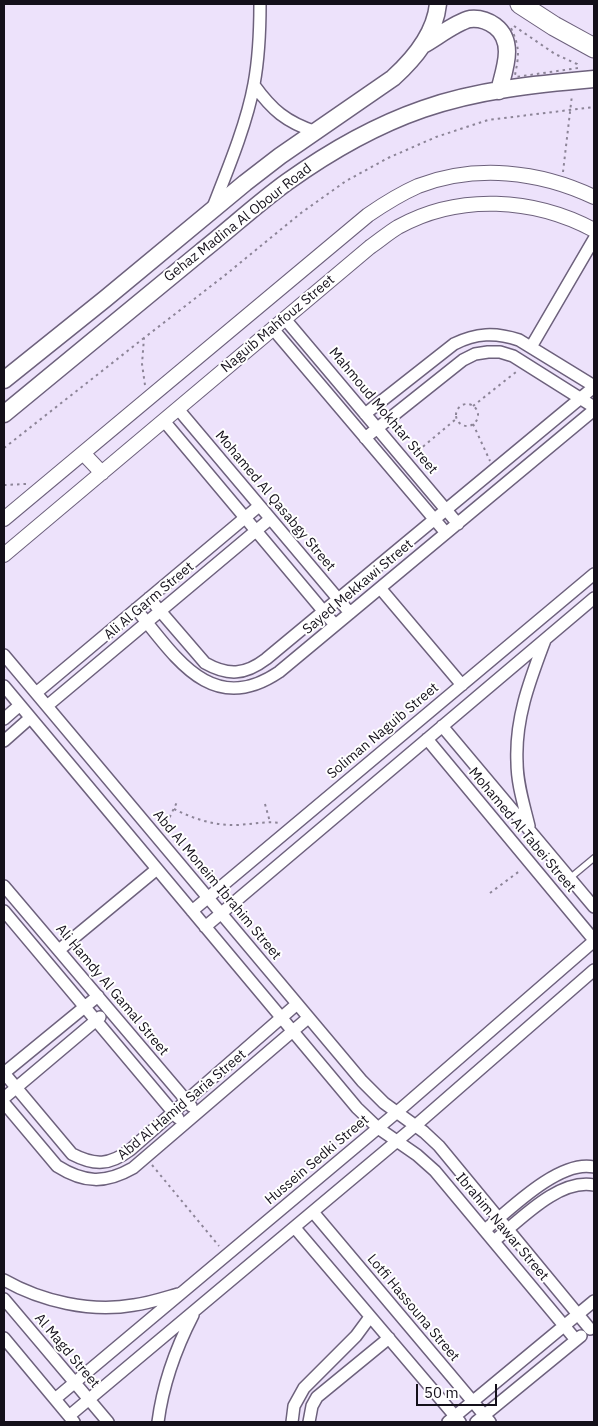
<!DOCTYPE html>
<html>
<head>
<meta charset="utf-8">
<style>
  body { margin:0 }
  #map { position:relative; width:598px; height:1426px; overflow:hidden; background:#ede2fb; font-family:"IBM Plex Sans",sans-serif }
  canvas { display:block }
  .frame { position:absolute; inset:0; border:5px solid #14101a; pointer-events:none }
  .scale { position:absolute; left:416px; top:1384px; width:81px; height:22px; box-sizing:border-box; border:2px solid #14101a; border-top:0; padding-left:6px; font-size:15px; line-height:18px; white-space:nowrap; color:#14101a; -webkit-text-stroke:4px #fff; paint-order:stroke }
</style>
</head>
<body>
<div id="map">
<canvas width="598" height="1426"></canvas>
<div class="frame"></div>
<div class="scale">50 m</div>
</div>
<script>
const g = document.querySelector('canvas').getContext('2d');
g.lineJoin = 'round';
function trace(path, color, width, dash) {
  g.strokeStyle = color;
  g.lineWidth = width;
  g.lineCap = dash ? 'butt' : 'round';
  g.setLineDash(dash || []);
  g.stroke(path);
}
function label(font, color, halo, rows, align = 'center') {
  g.font = font + ' "IBM Plex Sans",sans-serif';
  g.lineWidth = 4;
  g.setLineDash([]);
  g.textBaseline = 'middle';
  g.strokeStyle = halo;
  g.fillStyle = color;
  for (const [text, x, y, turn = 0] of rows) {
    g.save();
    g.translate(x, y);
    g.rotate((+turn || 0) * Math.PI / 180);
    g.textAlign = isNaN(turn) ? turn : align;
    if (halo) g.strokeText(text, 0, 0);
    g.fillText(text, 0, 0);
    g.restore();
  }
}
const service = new Path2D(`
  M570 878 594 858`);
const minor = new Path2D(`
  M254 85C272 110 286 122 316 132
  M213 207C228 169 247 123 254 84 259 57 260 30 260 4
  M285 319 458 524
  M273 329 446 533
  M531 347 594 239
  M178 409 350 613
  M365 414 454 344C476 333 495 332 519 340L594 386
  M164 421 335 625
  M365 438 463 360 475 354 488 352H500L513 356 594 407
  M380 588 462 685
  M149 598 205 663C228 676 245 675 266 659L594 387
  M136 609C175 656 211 718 279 672L594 410
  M4 655 362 1081 384 1103 424 1132 439 1146 590 1329
  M4 686 357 1108 378 1128 417 1155 435 1171 576 1340
  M36 693 259 506
  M47 706 270 519
  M4 719 20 705
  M442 726 594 907
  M427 739 594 940
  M4 741 30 718
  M529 826C524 805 517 784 517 762 515 718 530 680 545 640
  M4 886 191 1106
  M4 911 178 1118
  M192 911 594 574
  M205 927 594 598
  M59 950 157 869
  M98 996 4 1073 72 1154C95 1166 110 1165 130 1150L297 1004
  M4 1098 100 1017
  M4 1103 57 1166C84 1183 105 1184 133 1168L308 1018
  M313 1212 490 1422
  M295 1228 460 1422
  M485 1230C510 1209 560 1159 594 1167
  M494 1241C520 1220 559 1178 594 1185
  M4 1280C41 1301 91 1313 134 1305 149 1303 164 1298 178 1294
  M4 1299 108 1422
  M4 1338 74 1422
  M55 1399 396 1113 594 941
  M69 1416 415 1126 594 970
  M158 1422C163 1383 175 1350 193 1315
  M292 1422 294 1406 304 1388 356 1336 370 1317
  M309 1422 312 1406 317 1397 389 1338
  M448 1422 594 1301
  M476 1422 581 1336`);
const tertiary = new Path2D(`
  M83 453 102 473
  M4 519 368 215C384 204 400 194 418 186 476 164 539 171 594 197
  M4 555 370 247C379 241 388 233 398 227 459 193 534 198 594 230`);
const secondary = new Path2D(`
  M423 45C436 38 456 22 470 19 479 18 488 21 495 26 516 42 504 70 499 91
  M4 380 105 299 245 183 280 156 393 78C415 58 435 34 438 4
  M4 414C70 359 136 305 202 251 231 228 258 203 287 182 329 152 374 126 423 109 477 90 537 84 594 79`);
const trunk = new Path2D(`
  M520 4 554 26 594 48`);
trace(service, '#6d617c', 8);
trace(minor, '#6d617c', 14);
trace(tertiary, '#6d617c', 16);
trace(secondary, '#6d617c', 19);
trace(trunk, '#6d617c', 21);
trace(new Path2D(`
  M514 26 555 54 577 64 578 68 516 77 515 75C519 55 520 48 511 28Z
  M563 172 572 95
  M145 385 142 364 144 338 224 276 301 213 346 181 388 158 436 137 488 120 594 107
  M456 415a11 11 0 1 1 22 0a11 11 0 1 1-22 0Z
  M473 406 516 372
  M473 424 490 461
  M4 448 144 338
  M413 455 456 419
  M4 485 26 484
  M265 804 270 822
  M174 809C194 819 215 826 238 825 253 824 266 821 281 823
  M164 829 177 802
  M490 893 521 870
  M152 1165 219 1246`), '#8c8497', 2, [2.5, 4]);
trace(service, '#fff', 5.5);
trace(minor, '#fff', 11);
trace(tertiary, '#fff', 14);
trace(secondary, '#fff', 16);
trace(trunk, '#fff', 19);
label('14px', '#14101a', '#fff', [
  ["Gehaz Madina Al Obour Road",238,223,-38],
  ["Naguib Mahfouz Street",278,324,-40],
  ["Mahmoud Mokhtar Street",383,411,50],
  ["Mohamed Al Qasabgy Street",275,501,50],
  ["Sayed Mekkawi Street",358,587,-40],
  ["Ali Al Garm Street",149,601,-40],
  ["Soliman Naguib Street",383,731,-40],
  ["Mohamed Al Tabei Street",522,830,50],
  ["Abd Al Moneim Ibrahim Street",217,885,50],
  ["Ali Hamdy Al Gamal Street",112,990,50],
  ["Abd Al Hamid Saria Street",182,1105,-40],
  ["Hussein Sedki Street",317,1160,-40],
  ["Ibrahim Nawar Street",502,1227,50],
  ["Lotfi Hassouna Street",413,1308,50],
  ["Al Magd Street",67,1351,50]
]);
</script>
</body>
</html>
